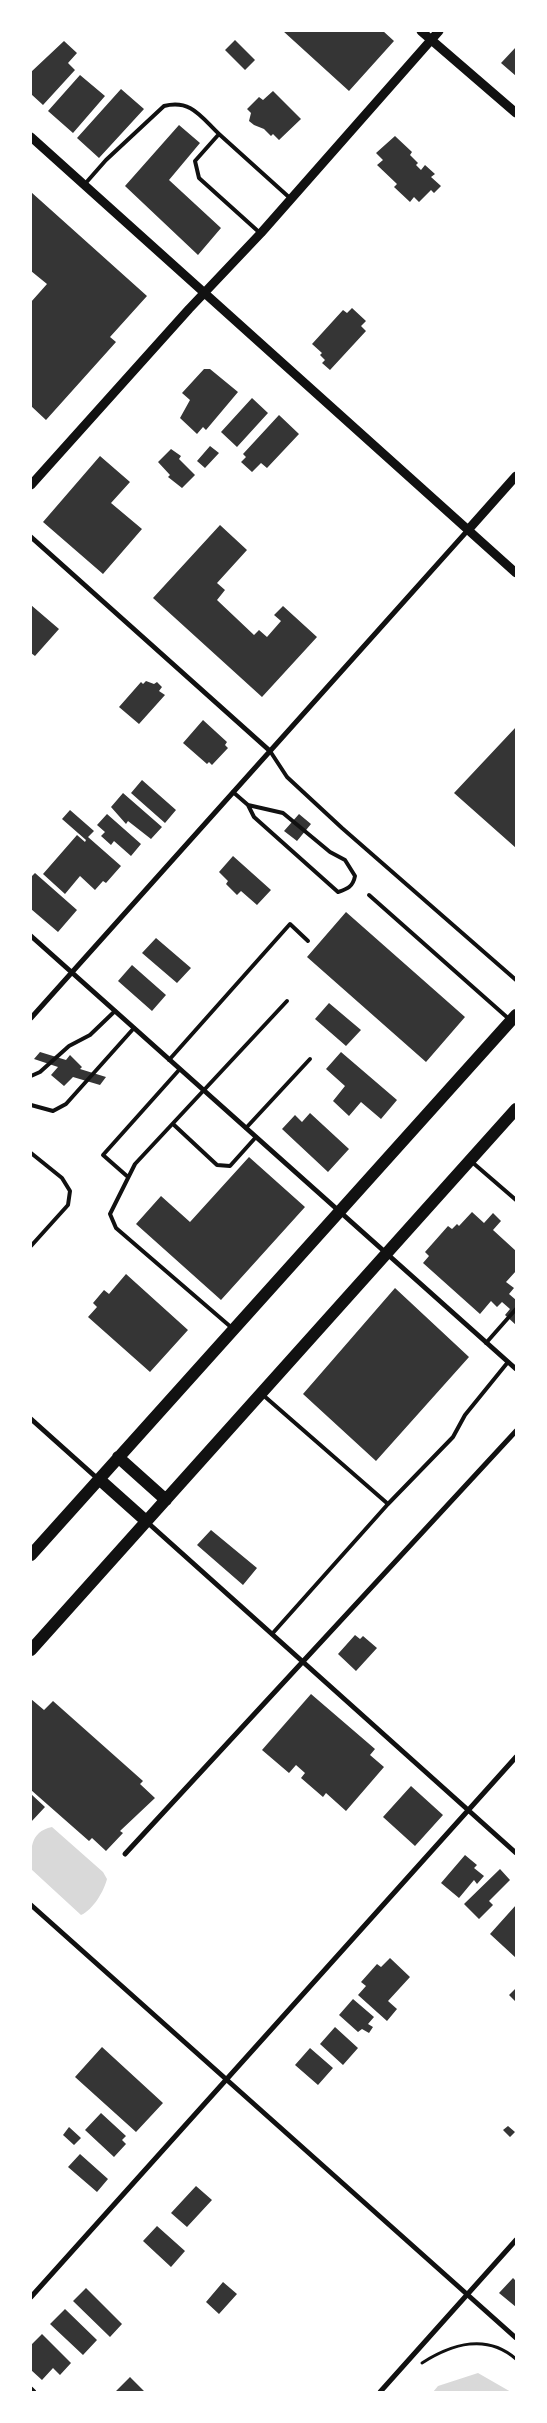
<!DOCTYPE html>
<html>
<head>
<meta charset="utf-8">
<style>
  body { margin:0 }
  #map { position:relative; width:547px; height:2423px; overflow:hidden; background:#fff; font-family:"Alegreya Sans",sans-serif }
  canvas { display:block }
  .frame { position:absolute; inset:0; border:32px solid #fff; pointer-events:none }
</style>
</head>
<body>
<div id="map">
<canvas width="547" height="2423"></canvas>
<div class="frame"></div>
</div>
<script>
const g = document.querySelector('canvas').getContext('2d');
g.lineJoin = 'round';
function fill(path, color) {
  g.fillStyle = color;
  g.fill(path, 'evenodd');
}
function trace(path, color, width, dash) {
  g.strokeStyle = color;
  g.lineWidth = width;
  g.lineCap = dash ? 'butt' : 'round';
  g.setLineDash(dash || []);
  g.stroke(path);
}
fill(new Path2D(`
  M52 1827 103 1872 107 1879C104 1891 93 1910 81 1915L31 1869C31 1850 29 1832 52 1827Z
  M478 2373 511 2392H433L438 2386Z`), '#d9d9d9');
fill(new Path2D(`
  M283 31H383L394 41 349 91Z
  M235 40 255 60 245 70 225 50Z
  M64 41 77 53 68 63 75 70 43 105 31 94V72Z
  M516 47V76L501 63Z
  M80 75 105 96 73 133 48 111Z
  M121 89 144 109 99 158 77 138Z
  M273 91 301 119 279 140 273 134 271 136 264 129 254 125 249 121 251 113 247 109 259 97 263 100Z
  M179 125 200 143 169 180 221 228 198 255 125 186Z
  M395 136 412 152 410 155 418 163 416 165 421 170 425 165 435 174 431 177 441 186 434 193 431 190 419 202 414 197 410 202 394 187 397 184 377 165 383 160 376 153Z
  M31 192 147 296 110 337 116 342 46 420 31 406V302L47 284 31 271Z
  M352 308 366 321 361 326 366 331 330 370 322 363 325 360 320 355 322 353 312 344 343 310 347 313Z
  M204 369H210L238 392 206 430 203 427 197 434 180 418 190 400 182 393Z
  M252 398 268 413 237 447 221 432Z
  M279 415 299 434 267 468 261 463 252 472 241 462 246 457 243 454Z
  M210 446 219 453 205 468 197 461Z
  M171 449 181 456 179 459 195 475 182 488 168 477 170 475 158 462Z
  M100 456 130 482 111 503 142 529 103 574 43 522Z
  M220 525 247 550 217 583 225 590 217 600 254 635 259 630 267 637 281 621 274 615 283 606 317 637 262 697 153 598Z
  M31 605 59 629 35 656 31 653Z
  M146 681 154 684 157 682 162 687 159 691 165 695 139 724 119 707 141 682 143 684Z
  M203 720 227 742 225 745 228 748 212 765 209 762 207 764 183 743Z
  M516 727V848L454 793Z
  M142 780 176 810 165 823 131 793Z
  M123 793 162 827 151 839 128 821 126 824 111 807Z
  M70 810 94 831 88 837 121 866 106 883 103 881 95 890 80 876 65 894 43 874 77 835 85 842 86 840 62 819Z
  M107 814 141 844 131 856 114 841 111 845 101 836 105 832 97 825Z
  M299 814 311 824 297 841 284 831Z
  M233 856 271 890 257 905 241 891 237 895 226 884 228 881 219 872Z
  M35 873 77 910 58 932 31 909V877Z
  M346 912 465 1017 426 1062 307 957Z
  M156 938 191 968 177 983 142 953Z
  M132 965 166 995 152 1011 118 981Z
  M329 1003 361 1030 346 1046 315 1019Z
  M40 1052 66 1060 70 1055 82 1067 80 1069 106 1077 100 1085 73 1077 64 1086 51 1075 58 1067 34 1059Z
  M341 1052 397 1100 381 1119 361 1102 349 1116 333 1101 345 1086 326 1069Z
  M310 1113 349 1149 328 1172 282 1129 295 1115 302 1122Z
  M249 1157 305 1207 221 1300 136 1224 161 1196 190 1222Z
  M472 1212 484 1223 493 1213 501 1221 493 1230 516 1251V1271L506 1282 514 1288 509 1294 516 1300V1325L505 1315 510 1309 502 1302 497 1307 491 1301 480 1314 423 1263 429 1256 425 1252 448 1226 452 1229 457 1224 459 1226Z
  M126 1274 188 1330 150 1372 88 1317 97 1307 93 1303 104 1290 109 1294Z
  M395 1288 469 1357 376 1461 303 1394Z
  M211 1530 257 1568 243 1585 197 1545Z
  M355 1635 360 1639 363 1636 377 1648 356 1671 338 1654Z
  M311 1694 375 1749 370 1755 384 1767 346 1811 326 1793 323 1797 301 1778 305 1773 296 1765 289 1773 262 1750Z
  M31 1699 44 1710 53 1701 143 1781 140 1784 155 1798 120 1831 123 1833 106 1851 92 1838 89 1841 31 1790Z
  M411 1786 443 1815 415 1846 383 1817Z
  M31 1794 45 1807 31 1822Z
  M465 1855 477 1865 474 1868 484 1876 477 1884 474 1880 459 1898 441 1883Z
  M500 1869 510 1880 489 1901 493 1905 479 1919 464 1904Z
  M516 1905V1958L490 1934Z
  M390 1958 410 1977 388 2001 397 2009 387 2021 358 1995 366 1986 361 1982 377 1964 381 1967Z
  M516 1988V2002L509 1995Z
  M353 1999 374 2017 368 2024 373 2027 369 2033 362 2029 358 2032 339 2015Z
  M335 2027 358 2048 343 2065 320 2044Z
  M102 2047 163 2103 136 2132 75 2077Z
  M310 2048 333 2068 318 2085 295 2065Z
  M101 2113 126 2136 122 2140 126 2144 114 2157 85 2130Z
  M508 2126 515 2132 510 2137 503 2130Z
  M69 2127 81 2138 74 2145 63 2135Z
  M80 2154 108 2179 97 2192 68 2167Z
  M196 2186 212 2200 187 2227 171 2213Z
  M157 2226 185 2251 171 2267 143 2241Z
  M513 2278 516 2281V2307L499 2293Z
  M223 2282 237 2294 219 2314 206 2302Z
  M86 2288 122 2324 110 2337 73 2301Z
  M65 2309 97 2340 83 2355 50 2324Z
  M42 2334 71 2363 60 2375 53 2368 42 2380 31 2370V2345Z
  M130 2377 145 2392H115Z`), '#353535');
trace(new Path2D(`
  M422 2363C452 2344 486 2333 516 2359`), '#111', 3);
trace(new Path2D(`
  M84 185 106 160 164 106C191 99 201 117 219 134
  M260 233 199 178 195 161 219 134 291 199
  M270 751 287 777 342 828 516 980
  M233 792 248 805 254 817 338 892C347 889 353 887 355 876L345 860 330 852 283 813 248 805
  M369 895 509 1019
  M169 1060 290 924 308 941
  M31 1076 40 1072 69 1046 90 1035 115 1011
  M31 1105 53 1111 66 1104 134 1028
  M173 1124 217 1165 230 1166 256 1137
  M246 1128 310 1059
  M31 1153 62 1178 70 1191 68 1205 31 1246
  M472 1162 516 1200
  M128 1177 103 1155 179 1070
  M232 1328 116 1228 110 1214 135 1164 287 1001
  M486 1343 516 1309
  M263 1395 388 1504 453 1437 465 1415 508 1362
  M272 1634 388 1504`), '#111', 4);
trace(new Path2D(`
  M31 537 270 751
  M31 936 516 1369
  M31 1018 468 530
  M31 1419 98 1479
  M147 1522 516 1853
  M125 1854 516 1431
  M31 1905 516 2338
  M31 2297 516 1757
  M31 2389 34 2392
  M380 2392 516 2240`), '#111', 5);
trace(new Path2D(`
  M421 31 516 113
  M31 137 516 573
  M31 485 189 309 261 233 439 31
  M468 530 516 476`), '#111', 9);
trace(new Path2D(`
  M118 1457 166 1500
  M99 1479 146 1521
  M31 1555 516 1015
  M31 1650 516 1109`), '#111', 12);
</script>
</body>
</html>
